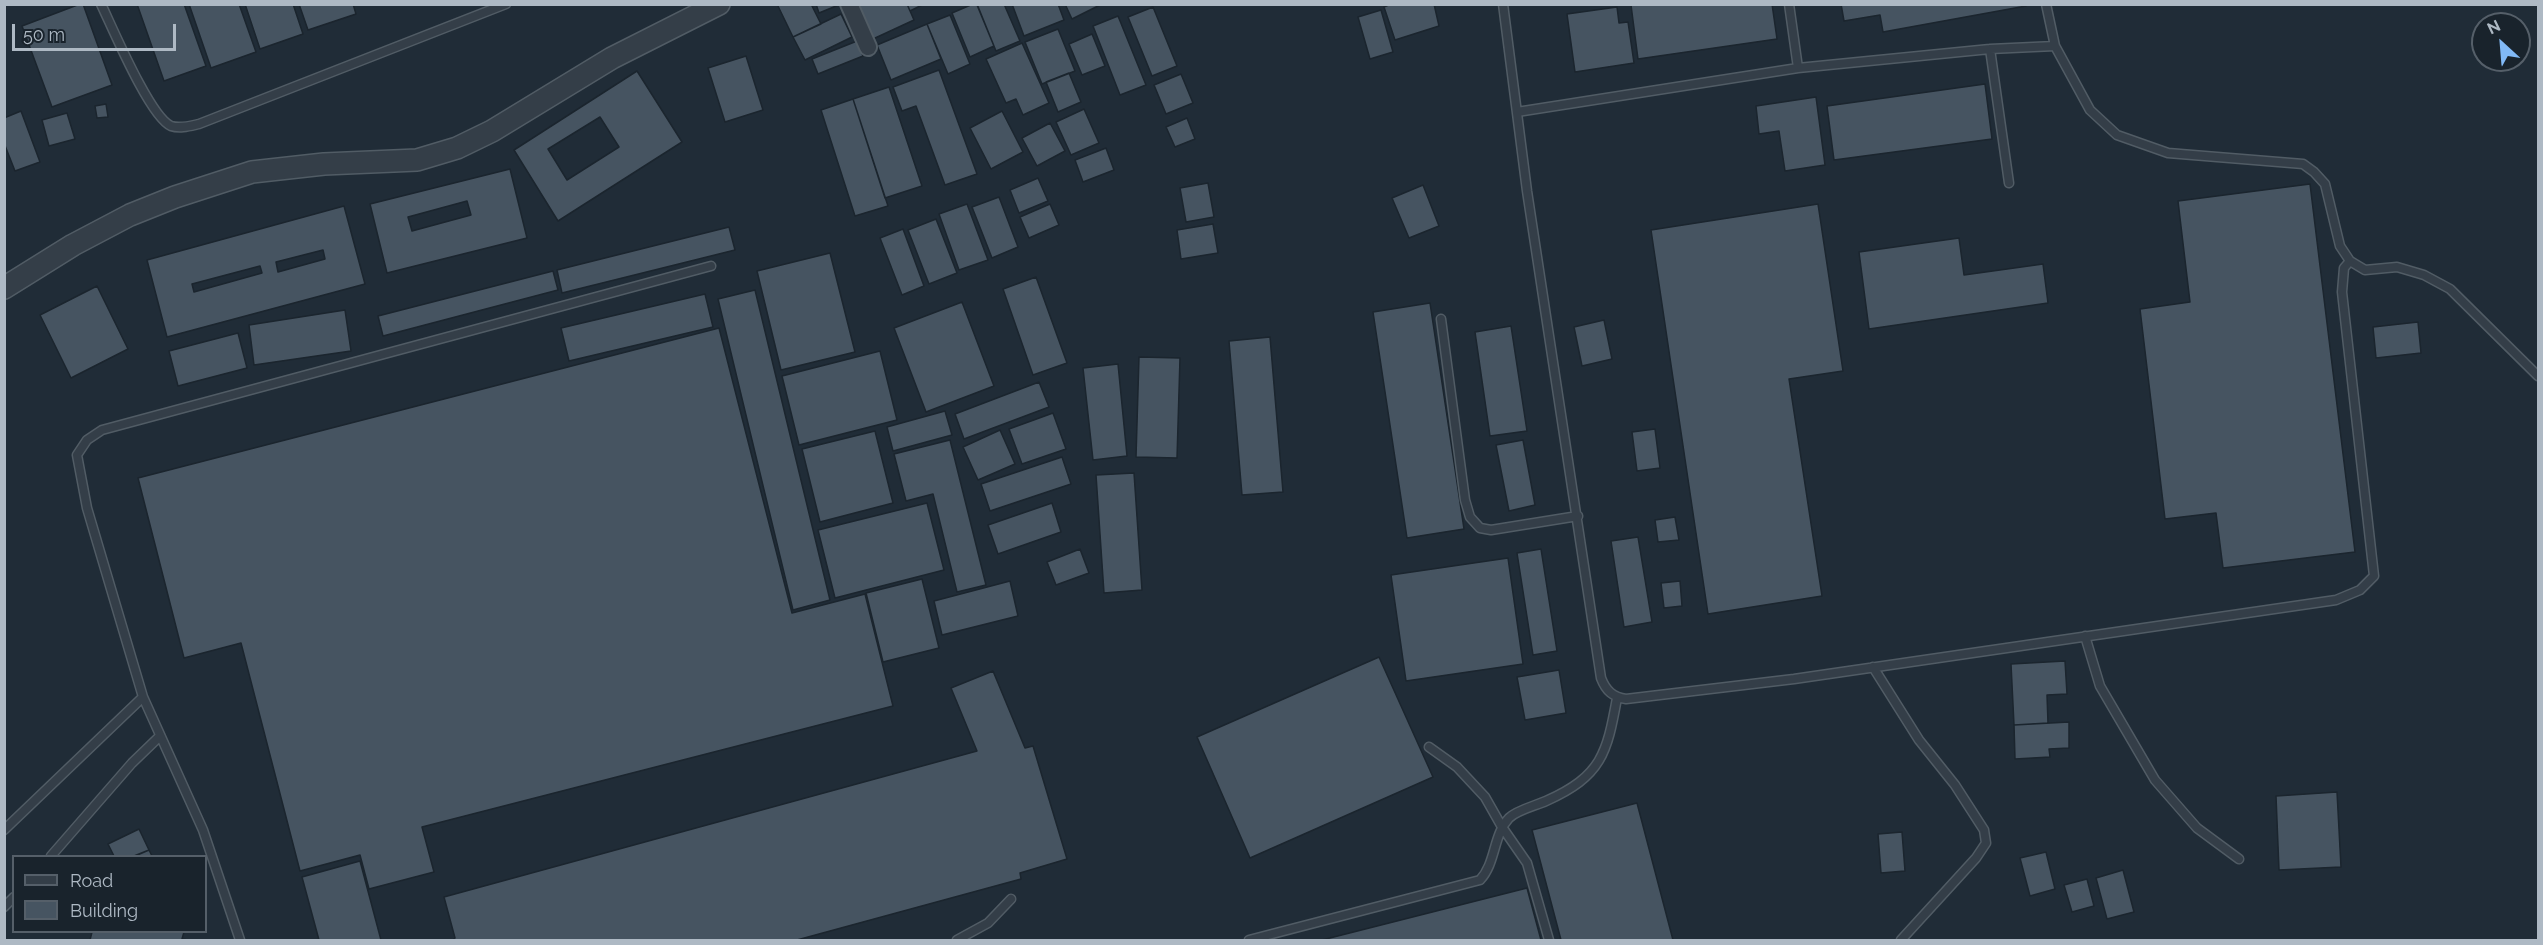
<!DOCTYPE html>
<html>
<head>
<meta charset="utf-8">
<style>
  body { margin:0 }
  #map { position:relative; width:2543px; height:945px; overflow:hidden; background:#202c37; font-family:Raleway,sans-serif }
  canvas { display:block }
  .frame { position:absolute; inset:0; border:6px solid #aeb9c4; pointer-events:none }
  .legend { position:absolute; left:12px; top:855px; width:195px; height:78px; box-sizing:border-box; background:#19232c; border:2px solid #555f69; margin:0; padding:8px 10px; list-style:none; font-size:18px; color:#aeb9c4 }
  .legend li { display:flex; align-items:center; gap:12px; height:30px }
  .legend b { width:30px; border:2px solid #555f69 }
  .north { position:absolute; left:2471px; top:12px; width:60px; height:60px; box-sizing:border-box; background:#19232c; border:2px solid #555f69; border-radius:50%; rotate:334deg; font-size:16px; font-weight:700; line-height:24px; text-align:center; color:#aeb9c4 }
  .north::after { content:''; display:block; margin:auto; width:21px; height:27px; background:#81b9f6; clip-path:polygon(50% 0,100% 100%,50% 72%,0 100%) }
  .scale { position:absolute; left:12px; top:24px; width:164px; height:27px; box-sizing:border-box; border:3px solid #aeb9c4; border-top:0; padding-left:8px; font-size:18px; line-height:21px; white-space:nowrap; color:#aeb9c4; -webkit-text-stroke:4px #19232c; paint-order:stroke }
</style>
</head>
<body>
<div id="map">
<canvas width="2543" height="945"></canvas>
<div class="frame"></div>
<ul class="legend">
<li><b style="height:8px;background:#343e48"></b>Road</li>
<li><b style="height:16px;background:#465461"></b>Building</li>
</ul>
<div class="north">N</div>
<div class="scale">50 m</div>
</div>
<script>
const g = document.querySelector('canvas').getContext('2d');
g.lineJoin = 'round';
function fill(path, color) {
  g.fillStyle = color;
  g.fill(path, 'evenodd');
}
function trace(path, color, width, dash) {
  g.strokeStyle = color;
  g.lineWidth = width;
  g.lineCap = dash ? 'butt' : 'round';
  g.setLineDash(dash || []);
  g.stroke(path);
}
const building = new Path2D(`
  M80 4H83L112 85 52 107 22 26Z
  M137 4H184L206 66 164 81Z
  M189 4H239L256 52 211 68Z
  M245 4H293L303 34 260 49Z
  M299 4H353L356 14 308 30Z
  M777 4H811L821 24 793 37Z
  M816 4H841L819 13Z
  M857 4H907L914 20 873 39Z
  M907 4H924L910 11Z
  M973 4H977L994 46 970 57 952 13Z
  M1004 4 1020 41 996 51 977 5Z
  M1012 4H1058L1064 20 1024 36Z
  M1065 4H1102L1072 19Z
  M1391 4H1434L1439 26 1395 40 1384 7Z
  M1772 4 1777 39 1638 59 1631 5Z
  M1841 4H2026V6L1883 32 1880 15 1844 21Z
  M1153 7 1177 66 1152 76 1128 17Z
  M1617 7 1619 23 1628 22 1634 63 1575 72 1567 14Z
  M1381 10 1393 52 1370 59 1358 17Z
  M841 14 852 37 805 60 793 37Z
  M950 15 970 64 948 74 927 24Z
  M1118 16 1146 85 1120 95 1093 26Z
  M927 24 941 59 891 80 877 45Z
  M1058 29 1075 71 1042 84 1025 42Z
  M1092 34 1105 66 1082 75 1069 44Z
  M857 41 863 56 818 74 812 59Z
  M1022 43 1049 103 1023 115 1016 99 1006 103 986 59Z
  M746 56 763 110 725 122 708 68Z
  M939 70 977 174 945 185 916 106 902 111 893 87Z
  M637 71 682 142 558 221 514 150ZM600 117 619 147 567 180 548 149Z
  M1069 73 1081 102 1058 112 1046 82Z
  M1181 74 1193 103 1166 114 1154 85Z
  M1985 84 1992 139 1834 160 1827 106Z
  M889 87 922 186 885 198 853 99Z
  M1816 97 1825 165 1785 171 1779 131 1759 134 1756 106Z
  M853 99 888 206 855 216 821 110Z
  M106 104 108 117 97 118 95 106Z
  M1084 109 1099 143 1071 155 1056 122Z
  M21 111 40 162 15 171 4 143V118Z
  M1002 111 1023 152 991 169 970 128Z
  M67 113 75 139 49 146 42 120Z
  M1187 118 1195 139 1175 147 1166 127Z
  M1050 123 1065 151 1037 166 1022 138Z
  M1106 148 1114 170 1083 182 1075 160Z
  M510 169 527 238 387 273 370 204ZM467 201 471 215 412 231 408 217Z
  M1038 178 1048 201 1019 213 1010 190Z
  M1208 183 1214 217 1186 222 1180 188Z
  M2310 184 2355 552 2223 568 2216 513 2165 519 2140 309 2190 302 2178 201Z
  M1423 185 1439 226 1409 238 1392 198Z
  M999 197 1018 247 992 258 972 207Z
  M967 204 988 260 959 270 939 214Z
  M1050 204 1059 225 1029 238 1020 217Z
  M1818 204 1843 371 1789 379 1822 596 1708 614 1651 230Z
  M344 206 365 284 167 337 147 260ZM323 250 325 259 278 272 276 262ZM260 266 262 273 194 292 192 284Z
  M936 219 957 273 929 284 908 230Z
  M1213 224 1218 253 1181 259 1177 230Z
  M729 227 735 250 562 293 557 270Z
  M903 229 924 286 902 295 880 238Z
  M1959 238 1964 275 2043 264 2048 303 1869 329 1859 252Z
  M830 253 855 352 781 370 757 271Z
  M553 271 558 290 383 336 378 316Z
  M1036 277 1067 363 1033 375 1003 289Z
  M97 286 128 349 71 378 40 315Z
  M755 290 830 600 793 610 718 299Z
  M705 294 713 327 569 361 561 328Z
  M962 302 994 386 926 412 894 328Z
  M1430 303 1464 529 1407 538 1373 312Z
  M345 310 351 351 254 365 249 325Z
  M1604 320 1612 359 1582 366 1574 327Z
  M2418 322 2421 353 2376 358 2373 327Z
  M1511 326 1527 431 1490 436 1475 332Z
  M719 328 792 613 865 594 893 706 422 827 434 872 369 889 360 855 300 871 241 643 184 658 138 478Z
  M238 333 247 368 178 386 169 351Z
  M1270 337 1283 492 1242 495 1229 341Z
  M880 351 897 420 799 445 782 376Z
  M1139 357 1180 358 1177 458 1136 457Z
  M1118 364 1127 456 1093 460 1083 368Z
  M1039 382 1049 407 964 439 955 414Z
  M945 411 952 435 893 451 887 427Z
  M1053 413 1066 449 1022 464 1009 429Z
  M1655 429 1660 468 1637 471 1632 432Z
  M1000 430 1015 464 978 480 963 447Z
  M875 431 893 503 820 522 802 449Z
  M950 440 986 585 957 592 933 494 906 501 894 454Z
  M1523 440 1535 505 1509 511 1496 445Z
  M1062 457 1071 484 990 511 981 484Z
  M1134 473 1142 590 1104 593 1096 475Z
  M927 503 944 570 835 598 818 530Z
  M1052 503 1061 532 998 554 988 525Z
  M1675 517 1679 540 1658 542 1655 520Z
  M1638 537 1652 622 1624 627 1611 541Z
  M1080 549 1089 573 1056 585 1047 562Z
  M1541 549 1557 651 1533 655 1517 553Z
  M1508 558 1523 664 1406 681 1391 575Z
  M922 579 939 648 883 662 866 593Z
  M1010 581 1018 616 942 635 934 601Z
  M1680 581 1682 606 1664 608 1661 583Z
  M1379 657 1433 777 1250 858 1197 737Z
  M2065 661 2067 694 2047 695 2048 723 2014 725 2011 664Z
  M1559 670 1566 713 1525 720 1517 677Z
  M993 671 1025 748 1033 746 1067 859 1020 873 1021 879 797 940H453L455 938 444 897 977 751 951 688Z
  M2069 722V748L2049 749 2050 757 2015 759 2014 725Z
  M2337 792 2341 867 2279 870 2276 796Z
  M1637 803 1673 940H1561L1532 830Z
  M139 829 149 850 134 856H114L108 844Z
  M1902 832 1905 871 1881 873 1878 834Z
  M149 850 152 856H135Z
  M2046 852 2055 889 2030 896 2020 858Z
  M360 861 381 940H319L302 877Z
  M2123 870 2134 912 2107 919 2096 878Z
  M2087 879 2094 906 2072 912 2064 885Z
  M1527 888 1541 940H1322Z
  M92 932H184L182 939 188 940H90Z`);
fill(building, '#465461');
trace(building, '#1b252e', 1.5);
const service = new Path2D(`
  M101 4C113 29 150 117 171 126 180 129 190 126 199 124L506 4
  M1503 4 1527 191 1601 678C1606 691 1613 697 1626 699L1794 679 2336 600 2360 590 2374 576 2342 292 2344 268 2350 261
  M1789 4 1798 68 1990 49 2055 46
  M2046 4 2055 46 2090 110 2117 135 2168 153 2303 164 2314 172 2325 184 2340 246 2350 261 2365 270 2397 267 2424 275 2450 289 2538 376
  M1990 49 2009 183
  M1517 112 1798 68
  M1441 319 1465 500 1470 517 1480 528 1491 530 1578 516
  M2085 636 2100 686 2155 780 2197 828 2239 859
  M1873 667 1919 740 1955 785 1984 830 1986 843 1976 858 1901 940
  M143 697 87 508 77 455 87 440 102 430 711 266
  M1429 747 1457 767 1485 797 1502 827 1527 863 1549 940
  M4 830 143 697 203 830 240 940
  M51 856 132 763 160 736
  M4 907 14 897
  M957 940 988 923 1011 899
  M1249 940 1480 880C1496 863 1493 835 1509 818 1517 810 1535 806 1546 801 1602 776 1607 753 1617 698`);
const minor = new Path2D(`
  M849 4 868 47`);
const tertiary = new Path2D(`
  M4 288 73 245 130 215 175 197 252 172 324 164 417 160 457 148 492 131 612 58 719 4`);
trace(service, '#515c65', 11);
trace(minor, '#515c65', 20);
trace(tertiary, '#515c65', 24);
trace(service, '#343e48', 8);
trace(minor, '#343e48', 16);
trace(tertiary, '#343e48', 21);
</script>
</body>
</html>
